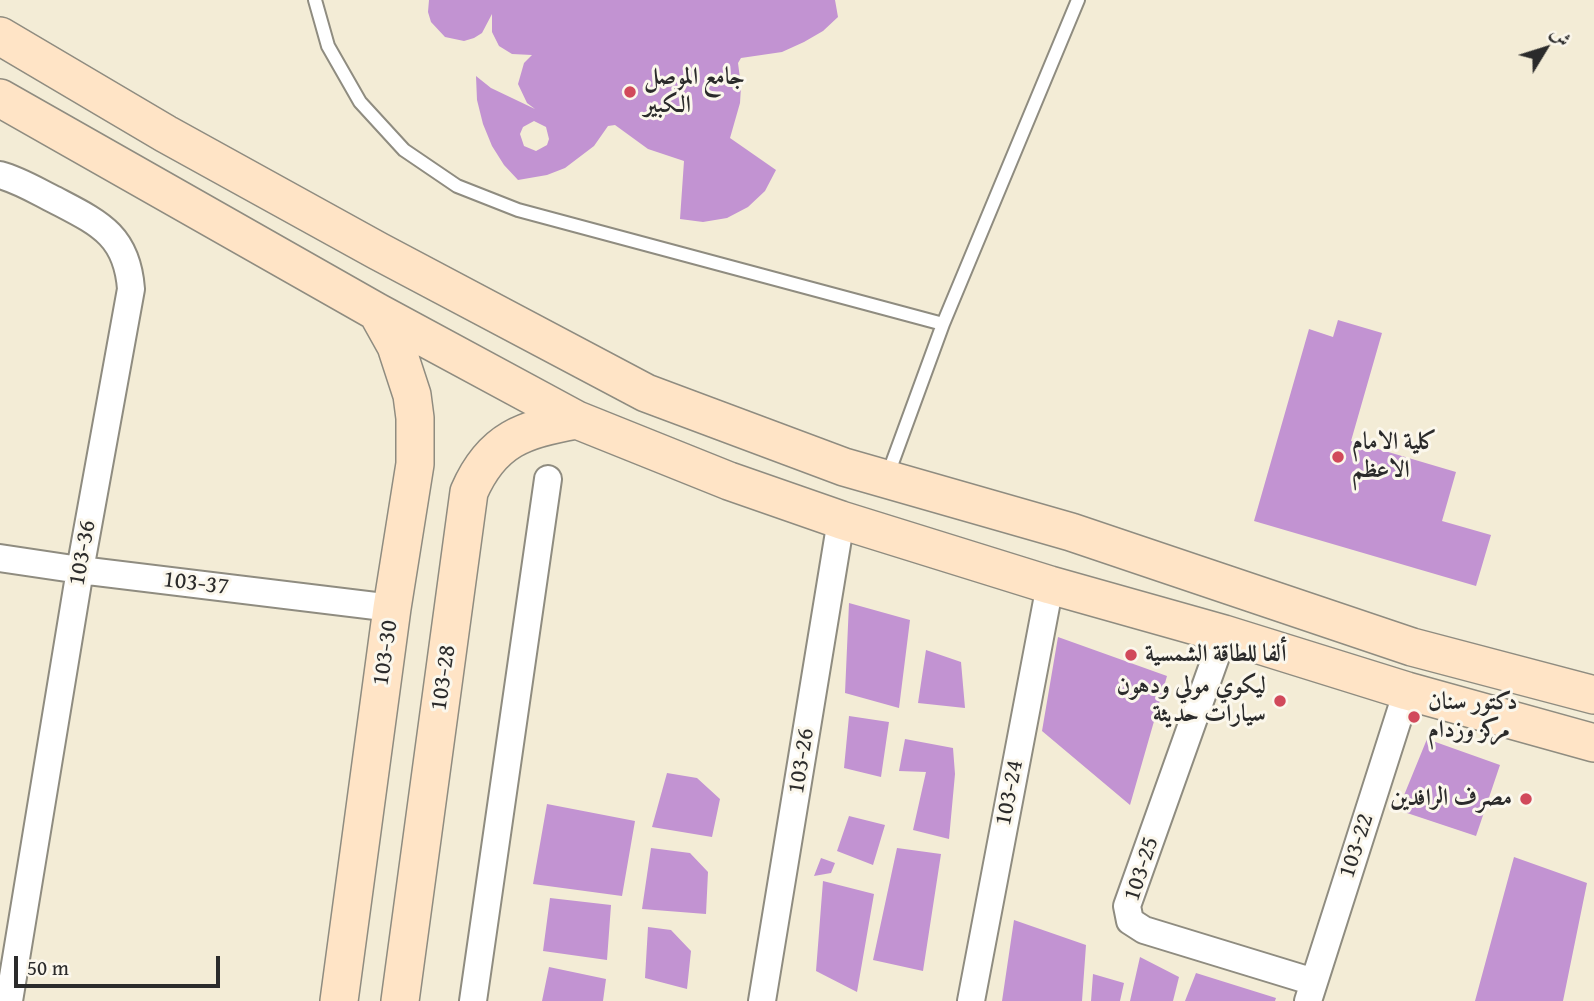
<!DOCTYPE html>
<html>
<head>
<meta charset="utf-8">
<style>
  body { margin:0 }
  #map { position:relative; width:1594px; height:1001px; overflow:hidden; background:#f3ecd6; font-family:"Gentium Book Plus",Amiri,serif }
  canvas { display:block }
  .north { position:absolute; left:1510px; top:14px; width:70px; height:70px; -webkit-text-stroke:5px #fbf7ec; paint-order:stroke; rotate:52deg; font-size:19px; font-weight:700; line-height:28px; text-align:center; color:#2b2b2b }
  .north::after { content:''; display:block; margin:auto; width:24px; height:32px; background:#2b2b2b; clip-path:polygon(50% 0,100% 100%,50% 72%,0 100%) }
  .scale { position:absolute; left:14px; top:956px; width:206px; height:32px; box-sizing:border-box; border:4px solid #2b2b2b; border-top:0; padding-left:9px; font-size:21px; line-height:24px; white-space:nowrap; color:#2b2b2b; -webkit-text-stroke:5px #fbf7ec; paint-order:stroke }
</style>
</head>
<body>
<div id="map">
<canvas width="1594" height="1001"></canvas>
<div class="north">ش</div>
<div class="scale">50 m</div>
</div>
<script>
const g = document.querySelector('canvas').getContext('2d');
g.lineJoin = 'round';
function fill(path, color) {
  g.fillStyle = color;
  g.fill(path, 'evenodd');
}
function trace(path, color, width, dash) {
  g.strokeStyle = color;
  g.lineWidth = width;
  g.lineCap = dash ? 'butt' : 'round';
  g.setLineDash(dash || []);
  g.stroke(path);
}
function label(font, color, halo, rows, align = 'center') {
  g.font = font + ' "Gentium Book Plus",Amiri,serif';
  g.lineWidth = 6;
  g.setLineDash([]);
  g.textBaseline = 'middle';
  g.strokeStyle = halo;
  g.fillStyle = color;
  for (const [text, x, y, turn = 0] of rows) {
    g.save();
    g.translate(x, y);
    g.rotate((+turn || 0) * Math.PI / 180);
    g.textAlign = isNaN(turn) ? turn : align;
    if (halo) g.strokeText(text, 0, 0);
    g.fillText(text, 0, 0);
    g.restore();
  }
}
fill(new Path2D(`
  M429 0H835L838 17 823 31 804 42 782 52 741 58 738 63 741 86 740 103 730 138 776 170 765 191 748 207 727 218 703 222 680 219 684 161 648 149 615 125 608 126 594 146 565 168 547 175 518 180 504 165 492 146 483 124 477 100 476 76 491 88 535 109 527 103 518 84 524 63 532 55 512 54 499 46 492 32V14L482 33 474 38 464 41 445 37 431 22 428 12ZM534 121 546 127 549 139 547 145 536 151 524 146 520 134 523 127Z
  M1338 320 1382 333 1351 441 1456 472 1442 521 1491 535 1476 586 1254 521 1309 329 1333 337Z
  M849 603 910 620 899 708 845 693Z
  M1058 637 1167 676 1130 805 1042 731Z
  M926 650 961 662 965 708 918 703Z
  M849 716 889 722 881 777 844 768Z
  M905 739 953 748 955 774 949 839 913 830 926 772 899 771Z
  M1427 739 1500 765 1476 836 1398 810Z
  M667 773 697 778 720 799 712 837 652 827Z
  M547 804 635 821 622 896 533 884Z
  M849 816 885 825 873 865 837 851Z
  M651 848 690 853 708 872 706 914 642 909Z
  M897 848 941 854 923 971 873 960Z
  M1514 857 1587 883 1563 1001H1475Z
  M821 858 835 863 831 873 814 876Z
  M823 881 874 894 857 992 816 971Z
  M550 898 611 905 607 960 543 951Z
  M1014 920 1086 945 1082 1001H1002Z
  M648 927 671 930 691 951 687 989 645 978Z
  M1140 957 1179 977 1173 1001H1130Z
  M549 967 606 979 603 1001H542Z
  M1196 973 1276 998 1275 1001H1185Z
  M1093 974 1124 983 1120 1001H1091Z`), '#c293d2');
const lane = new Path2D(`
  M315 0 328 46 360 102 404 150 457 186 518 210 943 324
  M887 477 943 324 1078 0`);
const street = new Path2D(`
  M0 175C19 180 37 191 55 200 99 223 127 235 131 289L80 570 9 1001
  M0 558 80 570 392 608
  M1224 634 1127 906 1130 921 1144 930 1314 982
  M473 1001 548 479
  M762 1001 841 520
  M971 1001 1050 585
  M1308 1001 1407 691`);
const secondary = new Path2D(`
  M0 36 166 134 378 251 646 393 844 467 1071 532 1412 647 1594 695
  M0 98 377 312 577 420 729 481 841 520 1050 585 1224 634 1407 691 1594 743
  M339 1001 392 608 415 464V418L412 395 396 346 377 312
  M400 1001 469 492C492 439 524 429 577 420`);
trace(lane, '#8f8c80', 16);
trace(street, '#8f8c80', 30);
trace(secondary, '#8f8c80', 40);
trace(lane, '#fff', 12);
trace(street, '#fff', 26);
trace(secondary, '#ffe4c6', 37);
for (const [x, y, r, color] of [
  [630,92,7,"#d1495b"],
  [1338,457,7,"#d1495b"],
  [1131,655,7,"#d1495b"],
  [1280,701,7,"#d1495b"],
  [1414,717,7,"#d1495b"],
  [1526,799,7,"#d1495b"]
]) {
  const dot = new Path2D();
  dot.arc(x, y, r, 0, 2 * Math.PI);
  g.fillStyle = color;
  g.fill(dot);
  trace(dot, '#fbf7ec', 2.5);
}
label('bold 24px', '#2b2b2b', '#fbf7ec', [
  ["جامع الموصل",644,78],
  ["الكبير",644,106],
  ["كلية الامام",1352,443],
  ["الاعظم",1352,471],
  ["ألفا للطاقة الشمسية",1145,655],
  ["ليكوي مولي ودهون",1266,687,"right"],
  ["سيارات حديثة",1266,715,"right"],
  ["دكتور سنان",1428,703],
  ["مركز وزدام",1428,731],
  ["مصرف الرافدين",1512,799,"right"]
], 'left');
label('24px', '#2b2b2b', '#fbf7ec', [
  ["103-36",83,553,-80],
  ["103-37",196,584,7],
  ["103-30",386,653,-82],
  ["103-28",444,678,-82],
  ["103-26",802,761,-81],
  ["103-24",1010,793,-79],
  ["103-22",1357,846,-72],
  ["103-25",1142,869,-72]
]);
</script>
</body>
</html>
